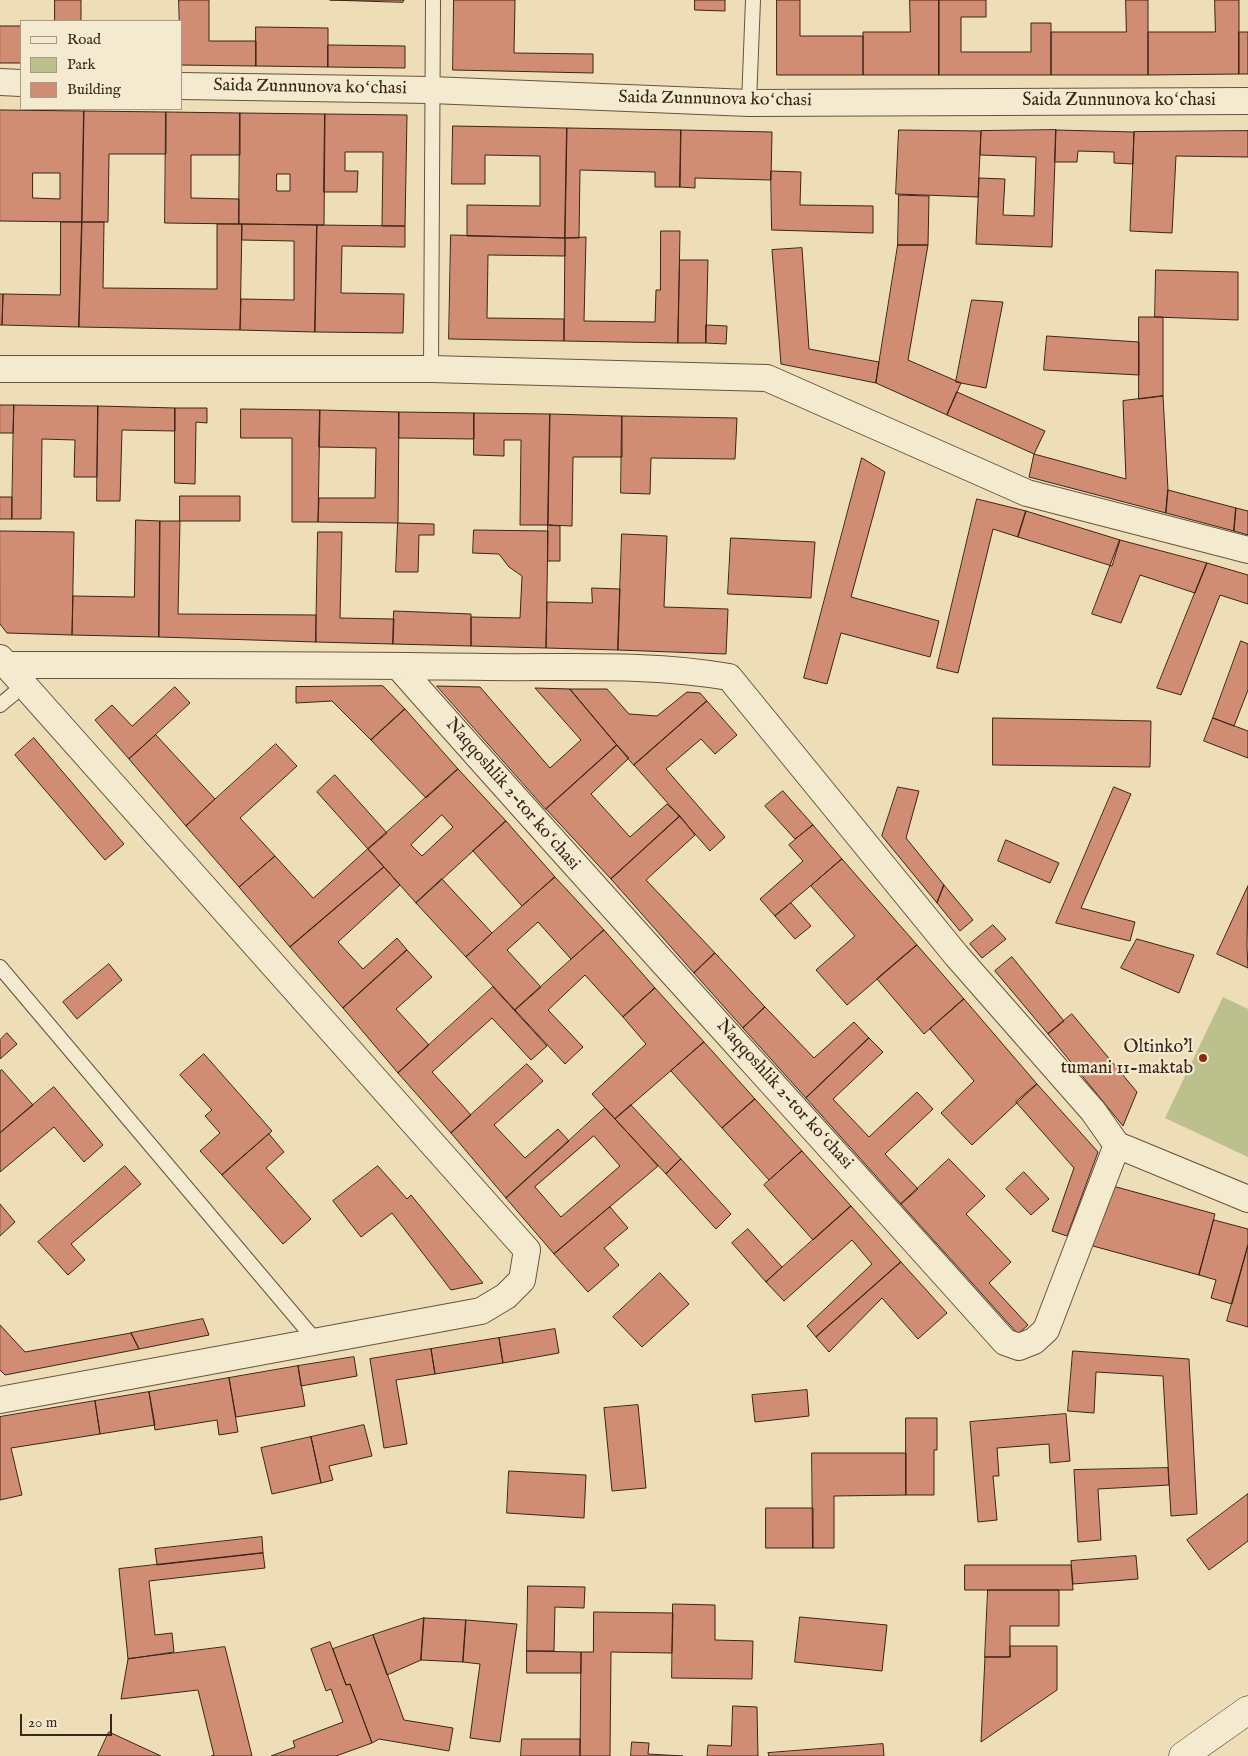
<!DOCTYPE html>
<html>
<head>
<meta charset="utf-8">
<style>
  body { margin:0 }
  #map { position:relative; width:1248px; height:1756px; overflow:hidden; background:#eedeb7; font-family:"IM FELL English",serif }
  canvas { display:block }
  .legend { position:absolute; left:20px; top:20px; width:162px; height:90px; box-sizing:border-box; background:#f4ead0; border:1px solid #aa9b86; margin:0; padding:6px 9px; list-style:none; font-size:15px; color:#3a2517 }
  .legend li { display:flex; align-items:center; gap:10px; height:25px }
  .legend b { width:25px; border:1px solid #aa9b86 }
  .scale { position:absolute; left:20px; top:1714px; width:92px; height:22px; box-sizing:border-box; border:2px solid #3a2517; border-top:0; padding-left:6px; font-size:15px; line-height:18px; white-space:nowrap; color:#3a2517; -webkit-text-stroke:4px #f4ead0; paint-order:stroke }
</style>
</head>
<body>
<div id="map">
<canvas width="1248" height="1756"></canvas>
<ul class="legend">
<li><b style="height:6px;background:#f4ead0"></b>Road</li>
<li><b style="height:14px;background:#bbc08c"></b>Park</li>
<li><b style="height:14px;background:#d18d73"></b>Building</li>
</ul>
<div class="scale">20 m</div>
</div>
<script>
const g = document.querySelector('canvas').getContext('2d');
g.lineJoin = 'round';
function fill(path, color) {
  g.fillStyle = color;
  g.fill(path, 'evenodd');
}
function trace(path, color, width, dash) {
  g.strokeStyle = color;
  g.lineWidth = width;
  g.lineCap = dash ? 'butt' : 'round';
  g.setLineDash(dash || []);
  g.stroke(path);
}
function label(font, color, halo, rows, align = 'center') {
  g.font = font + ' "IM FELL English",serif';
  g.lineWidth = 4.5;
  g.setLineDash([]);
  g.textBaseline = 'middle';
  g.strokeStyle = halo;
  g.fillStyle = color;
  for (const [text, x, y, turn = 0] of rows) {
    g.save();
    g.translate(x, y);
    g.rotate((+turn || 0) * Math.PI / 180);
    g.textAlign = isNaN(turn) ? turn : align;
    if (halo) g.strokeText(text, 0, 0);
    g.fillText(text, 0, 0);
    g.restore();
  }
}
fill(new Path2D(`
  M1223 997 1248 1009V1157L1165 1118Z`), '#bbc08c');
const building = new Path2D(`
  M55 0H81V21H55Z
  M179 0H209V41H256V66L181 65Z
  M330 0H404L403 2Z
  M454 0H515L514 53 593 54V73L453 70Z
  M695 0H725V11L695 10Z
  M777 0H800V36H863V75H777Z
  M910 0H939V75H863V32H910Z
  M939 0H986V17H961V52H1031V23H1051V75H939Z
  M1126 0H1148V75H1051V32H1126Z
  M1215 0H1239V74L1148 75V32H1215Z
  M0 26H21V63H0Z
  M256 27 328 28V67L256 66Z
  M1239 32H1248V74H1239Z
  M328 45 405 46V68L328 67Z
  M0 110 84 111 82 222 0 221ZM33 173H60V199L33 198Z
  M84 111 166 112V154H109L108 222H82Z
  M166 112 240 113V155H191V198L239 199V224L165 223Z
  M240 113 325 114 324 225 239 224ZM277 174H290V191H277Z
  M325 114 407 115 405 226H382L383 152H345V171H358L357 192H324Z
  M453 126 567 128 565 238 467 236V205L540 206V156L485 155V184H452Z
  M567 128 681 130 680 187H655V172L580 170 579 238H565Z
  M681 130 772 132 771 180 695 178V188L680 187Z
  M899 130 981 131 978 197 896 194Z
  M1056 130 1134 132 1133 164 1114 163V152L1078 151 1077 162H1055Z
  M1056 130 1052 247 976 244 979 178 1005 179 1003 215 1034 216 1036 157 980 155 981 131Z
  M1248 131V157L1176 156 1172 233 1130 231 1134 132Z
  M771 171 801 172 800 205 873 206V233L772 230Z
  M899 195 929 196 928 245H898Z
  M61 222H82L79 327 2 325 3 294 60 295Z
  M82 222H104L103 288 217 289V224H242L240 330 79 327Z
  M242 224 317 225 315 332 240 330 241 299 294 300V241L242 240Z
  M317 225 405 226V247L342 246 341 293 404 294 403 333 315 332Z
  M661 231H680L678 343 564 341 565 238 586 237 584 321 655 322 656 290H660Z
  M451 235 565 238V256L488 255 487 318 564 319V341L449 339Z
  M898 245H928L908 360 961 383 947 415 876 383Z
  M802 248 809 349 879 362 876 383 781 364 772 250Z
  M680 260H708L706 343H678Z
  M1156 270 1238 272V320L1155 317Z
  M0 294H3L2 325H0Z
  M972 300 1003 302 986 388 956 382Z
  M1139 317H1163V396L1139 399Z
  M706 325 727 326 726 344 706 343Z
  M1047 336 1139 342V375L1044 370Z
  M957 392 1045 431 1034 454 947 415Z
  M1163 396 1168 490 1166 513 1029 477 1034 454 1126 479 1123 401Z
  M0 405H14L13 433H0Z
  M14 405 98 406 97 477H74L75 440 42 439 41 519H12Z
  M98 406 175 408V431L122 430 120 501H97Z
  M175 408H207V423L196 422 195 484 175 483Z
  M241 409 320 410 318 522H292V438H241Z
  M320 410 399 412 398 523 318 522 319 498H375L376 448 319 447Z
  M399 412 474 413V439L399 438Z
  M474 413 550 414 548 525H520L521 440H504V456L474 455Z
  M550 414 622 416V457H573L572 526 548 525Z
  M622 416 737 418 735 459 651 458 650 494 621 493Z
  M862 458 885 472 851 597 939 621 930 657 841 633 827 684 804 678Z
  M1168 490 1236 508 1234 531 1166 513Z
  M180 496H240V521H180Z
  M0 497H12V519H0Z
  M977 499 1026 511 1018 537 993 529 958 673 937 668Z
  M1236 508 1248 511V535L1234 531Z
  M1026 511 1120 540 1112 566 1018 537Z
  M136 520 160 521 159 637 72 635 73 596 134 597Z
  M160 521H180L178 614 316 615V642L159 637Z
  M398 523 434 524V535H419L418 572H396Z
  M548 525 560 526V561H548Z
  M474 530 548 531 546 648 471 646V617L520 618 522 576 509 567 499 554 473 553Z
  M0 531 74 532 72 635 7 633 0 624Z
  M318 532H342L340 618 394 619 393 644 316 642Z
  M622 534 667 536 664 607 728 609 726 654 618 650Z
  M731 538 815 542 811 598 728 594Z
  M1120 540 1207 563 1195 593 1140 575 1121 623 1092 614Z
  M1207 563 1248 575V604L1220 595 1181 695 1157 688Z
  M592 588 620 589 618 650 546 648 547 602 592 603Z
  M394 611 471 614V646L393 644Z
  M1241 641 1248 644V690L1234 726 1213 718Z
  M383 686 405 709 371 740 332 701 296 703V687Z
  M437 686 480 687 550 768 581 740 535 688 570 689 617 745 546 809Z
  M175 687 190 703 129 759 95 720 112 705 132 726Z
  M570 689H607L629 714 657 716 687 692 700 693 707 701 634 765Z
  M707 701 737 735 715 754 701 739 666 769 725 837 710 851 634 765Z
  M405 709 458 769 426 798 371 740Z
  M993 718 1151 721 1150 767 993 765Z
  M1213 718 1248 731V758L1204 741Z
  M156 735 215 799 186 826 129 759Z
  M34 738 124 844 105 860 15 755Z
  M276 744 297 766 240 818 275 856 239 887 186 826Z
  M617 745 629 758 591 794 630 837 667 804 680 816 611 879 546 809Z
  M458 769 506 821 416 903 368 849ZM442 815 453 827 422 856 411 845Z
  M335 775 387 833 368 849 317 792Z
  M898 787 919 791 906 838 944 885 937 903 882 836Z
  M1114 787 1131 794 1081 908 1135 922 1130 941 1056 923Z
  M783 791 813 825 795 839 765 806Z
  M680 816 695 835 646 880 715 953 694 973 611 879Z
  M506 821 555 877 522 906 473 851Z
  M813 825 842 859 775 916 760 899 803 861 789 845Z
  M1006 840 1059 863 1050 883 998 861Z
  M368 849 384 867 290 947 239 887 275 856 313 898Z
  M842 859 917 945 847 1005 816 970 855 936 811 886Z
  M384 867 400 885 338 942 363 969 397 938 407 950 343 1008 290 947Z
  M555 877 604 930 571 959 538 922 507 950 541 987 515 1010 466 957Z
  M442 879 492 933 466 957 416 903Z
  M944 885 973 920 960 931 937 903Z
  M1248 886 1247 947 1248 968 1217 954Z
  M791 903 811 926 795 939 775 916Z
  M993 925 1006 939 982 958 970 944Z
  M604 930 655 988 623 1017 585 975 548 1010 583 1047 565 1064 515 1010Z
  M1137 939 1194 955 1179 993 1121 968Z
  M917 945 964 999 924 1034 877 979Z
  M407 950 432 977 396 1009 429 1045 398 1073 343 1008Z
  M715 953 765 1007 743 1028 694 973Z
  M1012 957 1064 1021 1048 1034 995 971Z
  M109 964 122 980 77 1019 63 1002Z
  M493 987 547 1046 531 1060 492 1018 432 1072 471 1115 451 1133 398 1073Z
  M655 988 704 1042 615 1119 592 1094 646 1044 623 1017Z
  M964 999 1037 1084 972 1145 941 1113 974 1081 930 1029Z
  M765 1007 814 1058 854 1022 869 1038 806 1098 743 1028Z
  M1072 1014 1137 1092 1123 1126 1048 1034Z
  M7 1033 17 1044 0 1059V1040Z
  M869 1038 883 1052 833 1099 869 1137 917 1092 933 1109 885 1154 918 1189 901 1204 806 1098Z
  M704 1042 755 1099 722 1128 671 1071Z
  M204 1054 272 1131 222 1175 200 1151 220 1133 205 1116 212 1110 180 1075Z
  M527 1064 543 1081 494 1125 525 1158 558 1129 569 1141 506 1198 451 1133Z
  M2 1070 33 1105 0 1133V1071Z
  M1037 1084 1098 1152 1067 1236 1052 1231 1074 1168 1016 1102Z
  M54 1087 103 1145 84 1162 54 1127 0 1172V1133Z
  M755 1099 802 1151 769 1180 722 1128Z
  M631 1105 681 1159 666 1174 615 1119Z
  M605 1108 658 1166 554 1254 506 1198ZM594 1136 620 1166 561 1217 535 1187Z
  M269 1134 284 1152 266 1168 311 1219 283 1244 222 1175Z
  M802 1151 851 1206 813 1240 764 1185Z
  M681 1159 731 1214 716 1229 666 1174Z
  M949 1159 985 1196 966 1214 1011 1262 989 1283 1028 1325 1018 1334 901 1204Z
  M125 1166 141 1184 71 1244 85 1260 68 1275 38 1242Z
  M378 1166 407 1199 411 1195 483 1283 451 1290 392 1213 361 1237 333 1201Z
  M1024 1172 1049 1199 1031 1215 1006 1189Z
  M1109 1185 1215 1214 1199 1275 1093 1246Z
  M0 1204 15 1222 0 1236Z
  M851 1206 901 1262 816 1337 807 1326 872 1264 852 1240 784 1301 766 1282Z
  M610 1207 628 1228 604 1248 619 1265 588 1292 554 1254Z
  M1214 1220 1248 1229V1245L1232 1304 1211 1298 1216 1280 1199 1275Z
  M748 1229 782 1267 766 1282 732 1243Z
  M1248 1245V1327L1227 1321Z
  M901 1262 947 1313 918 1339 882 1298 829 1352 816 1337Z
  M660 1273 689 1304 642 1347 613 1317Z
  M203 1319 209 1335 139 1349 131 1333Z
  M0 1325 25 1352 131 1333 139 1349 5 1375 0 1370Z
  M555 1329 559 1353 503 1363 499 1338Z
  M499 1338 503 1363 435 1374 431 1349Z
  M431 1349 435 1374 396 1380 407 1444 384 1448 370 1359Z
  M1073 1351 1189 1359 1197 1514 1171 1516 1163 1376 1096 1372 1094 1413 1068 1411Z
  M354 1357 357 1376 301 1386 298 1366Z
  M298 1366 305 1406 236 1417 229 1378Z
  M229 1378 238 1432 219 1435 217 1420 155 1430 149 1392Z
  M807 1390 809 1416 755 1422 752 1395Z
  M149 1392 155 1425 100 1434 95 1401Z
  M95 1401 100 1434 11 1448 22 1495 0 1500V1417Z
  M638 1405 646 1488 612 1491 604 1408Z
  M1066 1414 1070 1461 1050 1463 1049 1444 997 1448 999 1476H993L997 1520 978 1522 970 1422Z
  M906 1418H937V1450H934V1495H906Z
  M364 1425 372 1456 329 1466 333 1480 321 1483 311 1437Z
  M311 1437 321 1483 272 1494 261 1448Z
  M812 1453H906V1495L834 1496V1548H813Z
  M1168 1468 1169 1485 1098 1489 1101 1540 1078 1542 1074 1470Z
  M509 1471 586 1475 584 1518 507 1513Z
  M1248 1494V1541L1209 1570 1187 1540Z
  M766 1508H813V1548H766Z
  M262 1537 263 1553 157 1565 155 1549Z
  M263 1553 265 1568 149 1581 155 1635 172 1633 174 1652 128 1659 119 1569Z
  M1136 1556 1138 1579 1073 1584 1071 1561Z
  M965 1565H1071L1073 1590H965Z
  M528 1586 585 1587 584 1608 555 1607 554 1651H527Z
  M988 1590H1059V1626H1010V1657H985Z
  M673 1604 715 1605V1640L753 1641 752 1679 672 1678Z
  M594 1612 673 1613 672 1653 611 1652 610 1756H580L581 1652H593Z
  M800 1617 887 1625 882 1671 795 1662Z
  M424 1618 466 1620 463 1662 421 1660Z
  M424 1618 421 1660 387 1675 373 1635Z
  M466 1620 517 1624 500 1742 470 1738 480 1664 463 1662Z
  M373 1635 404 1720 453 1728 449 1751 379 1739 372 1743 350 1684 346 1685 333 1649Z
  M330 1642 346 1685 350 1684 372 1743 336 1756H271L295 1747 293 1741 343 1722 331 1689 326 1691 311 1649Z
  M1010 1646H1057V1690L981 1742 985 1657H1010Z
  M225 1647 252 1756H211L214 1755 198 1690 121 1699 128 1659Z
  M527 1651 581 1652V1673H527Z
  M733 1706 757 1707 758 1756H707L708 1745 731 1746Z
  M109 1732 161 1756H98Z
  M522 1739H580V1756H521Z
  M632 1742 649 1743 648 1754 683 1756H631Z
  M883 1744 884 1756H769L768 1753Z`);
fill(building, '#d18d73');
trace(building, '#3a2517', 1);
const service = new Path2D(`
  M749 103 753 0
  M431 369 433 0
  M0 705 24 685
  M0 967 316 1341`);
const minor = new Path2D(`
  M0 82 21 83
  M181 86 431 90 749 103 1248 101
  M0 369H431L767 378 1027 493 1248 550
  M0 658 527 1250 522 1280 506 1296 481 1311 0 1400
  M5 665C166 665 327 664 488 667 567 668 650 663 729 677L956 955 1093 1111 1117 1145 1248 1199
  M398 666C598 893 803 1116 1005 1342L1019 1347 1034 1341 1046 1330 1117 1145`);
const secondary = new Path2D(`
  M1183 1756 1248 1710`);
trace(service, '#67533f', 16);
trace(minor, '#67533f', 28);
trace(secondary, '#3a2517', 29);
trace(service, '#f4ead0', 14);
trace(minor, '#f4ead0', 26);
trace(secondary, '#f4ead0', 28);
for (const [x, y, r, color] of [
  [1203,1058,5,"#8f2418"]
]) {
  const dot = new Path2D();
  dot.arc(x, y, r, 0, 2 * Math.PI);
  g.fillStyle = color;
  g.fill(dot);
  trace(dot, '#f4ead0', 2);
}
label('18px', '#3a2517', '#f4ead0', [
  ["Saida Zunnunova koʻchasi",310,88,1],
  ["Saida Zunnunova koʻchasi",715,100,1],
  ["Saida Zunnunova koʻchasi",1119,101],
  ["Naqqoshlik 2-tor koʻchasi",512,795,49],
  ["Naqqoshlik 2-tor koʻchasi",784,1095,48]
]);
label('18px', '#3a2517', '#f4ead0', [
  ["Oltinko'l",1193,1048],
  ["tumani 11-maktab",1193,1069]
], 'right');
</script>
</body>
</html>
